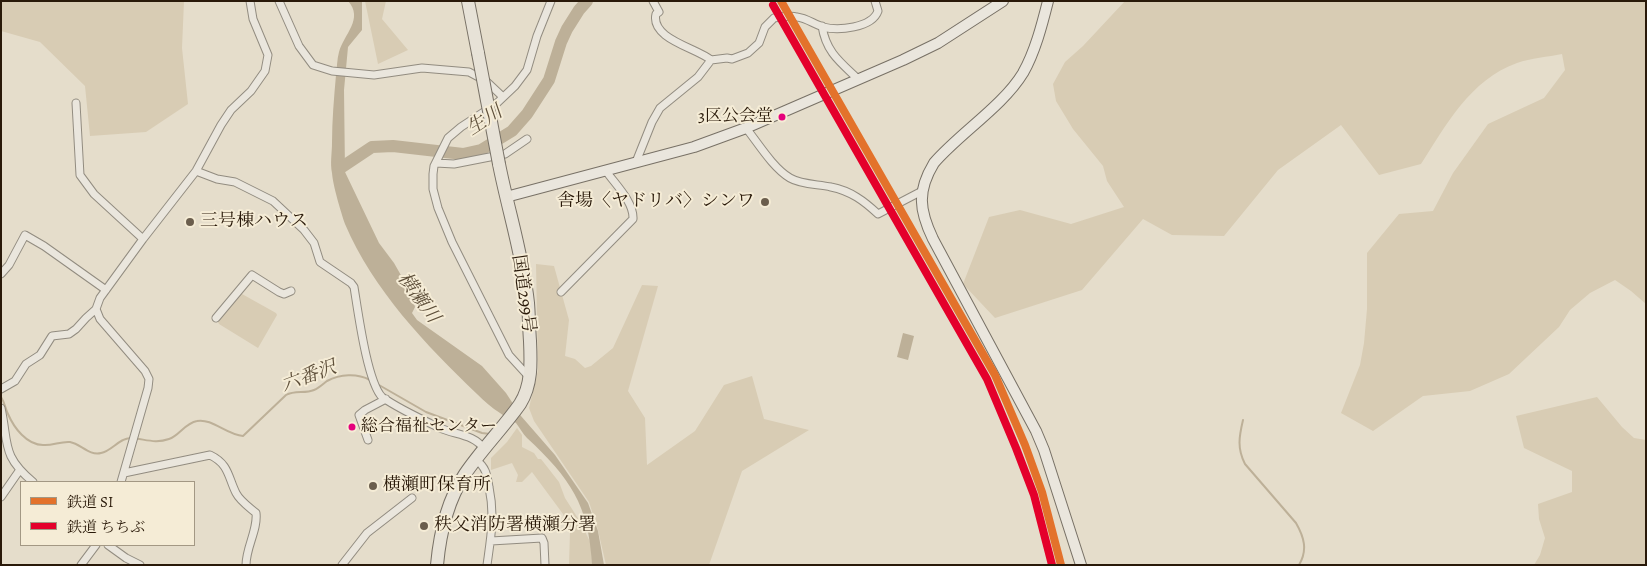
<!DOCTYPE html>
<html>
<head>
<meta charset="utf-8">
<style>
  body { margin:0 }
  #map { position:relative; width:1647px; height:566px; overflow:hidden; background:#e5ddcb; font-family:Alegreya,"Noto Serif JP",serif }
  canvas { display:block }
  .frame { position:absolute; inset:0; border:2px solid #291909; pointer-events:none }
  .legend { position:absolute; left:20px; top:481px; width:175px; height:65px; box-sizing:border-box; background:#f5ecd6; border:1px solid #a39884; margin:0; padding:6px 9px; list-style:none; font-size:15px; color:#291909 }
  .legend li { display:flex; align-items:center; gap:10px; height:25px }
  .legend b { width:25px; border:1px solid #a39884 }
</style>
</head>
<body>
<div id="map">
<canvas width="1647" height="566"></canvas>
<div class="frame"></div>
<ul class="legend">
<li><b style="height:6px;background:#e3722b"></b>鉄道 SI</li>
<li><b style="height:6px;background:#e4002b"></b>鉄道 ちちぶ</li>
</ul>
</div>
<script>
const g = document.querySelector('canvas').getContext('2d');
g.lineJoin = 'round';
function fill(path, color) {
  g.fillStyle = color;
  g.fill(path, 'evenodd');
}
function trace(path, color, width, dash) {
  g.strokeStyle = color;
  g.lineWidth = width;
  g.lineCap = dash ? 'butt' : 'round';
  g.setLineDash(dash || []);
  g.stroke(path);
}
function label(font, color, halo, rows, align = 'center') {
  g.font = font + ' Alegreya,"Noto Serif JP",serif';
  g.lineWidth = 4;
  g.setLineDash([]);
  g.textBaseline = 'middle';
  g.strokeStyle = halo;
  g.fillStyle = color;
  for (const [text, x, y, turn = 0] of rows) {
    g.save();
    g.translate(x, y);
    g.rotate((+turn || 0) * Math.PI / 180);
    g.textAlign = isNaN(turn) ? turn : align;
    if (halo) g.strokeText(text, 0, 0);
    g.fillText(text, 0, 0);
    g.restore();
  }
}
fill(new Path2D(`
  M1 1H184L182 48 188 104 146 132 90 136 85 86 40 42 1 31Z
  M365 1H386L382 19 408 50 378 64Z
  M1125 1H1646V304L1631 291 1615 280 1590 293 1570 310 1559 327 1509 374 1470 391 1423 396 1373 431 1341 413 1360 365 1364 343 1367 309V253L1399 214 1433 211 1453 173 1488 124 1544 98 1565 70 1562 54C1548 57 1531 58 1517 63 1470 80 1446 125 1421 164L1379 175 1341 125 1278 170 1224 236 1172 235 1143 219 1082 290 995 318 963 284 989 217 1020 210 1071 224 1124 207 1107 181 1103 166 1073 129 1056 101 1053 84 1065 62 1083 46Z
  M536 264 554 266 569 320 565 356 575 359 585 368 591 366 613 348 642 285 658 286 628 391 645 418 647 465 695 431 724 385 752 376 764 419 809 430 742 471 709 565H606L598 530 589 502 534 421 529 408 538 370Z
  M242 294 276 313 277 315 258 348 219 324 218 322 239 295Z
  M1597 397 1622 427 1634 438 1646 440V565H1534L1540 555 1545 538 1539 519 1538 504 1572 492V471L1524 448 1516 416Z
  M517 428 522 435V447L534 453 538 459H541L559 482 565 498 581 523 591 544 592 565H569L570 532 563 514 532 472 522 482H516L518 475 512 463 491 470V458L507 442Z`), '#d8ccb4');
fill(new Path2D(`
  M348 1H362V30L348 47 344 90 345 172 379 243 394 263 410 291 415 307 412 313 417 320 482 366 506 393 521 416 555 455 588 503 598 531 604 565H592C589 505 570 478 527 438 523 434 520 428 516 423 511 419 505 417 500 413 492 408 484 401 477 394 426 345 373 290 345 224 341 212 333 186 332 173 330 163 332 153 332 143 332 120 334 98 336 75 337 68 337 59 339 52 344 34 364 19 348 1Z
  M903 333 914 336 908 360 897 357Z`), '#bdb098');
trace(new Path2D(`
  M379 385 426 412 482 433 490 434
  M1 397C5 403 5 408 8 414 14 428 27 445 43 445 52 446 61 441 70 442 81 444 89 456 101 453 112 451 119 438 131 438 145 439 155 444 169 439 179 436 185 423 197 421 212 418 227 435 243 436L286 395C295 390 305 394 314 390 319 388 323 384 327 381 340 374 357 373 370 380
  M1243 420C1239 437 1237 448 1245 464L1296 523C1304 537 1308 550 1299 565`), '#bdb098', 2);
trace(new Path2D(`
  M339 169 372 147 393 146 463 154 481 150 512 131 527 114 549 80 561 42 567 29 579 10 587 1`), '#bdb098', 12);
const street = new Path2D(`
  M279 1 299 46 313 65 332 71 374 75 422 68 469 72 486 81 503 97
  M653 1 659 12 656 14C650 39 697 48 711 60
  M822 26C826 52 840 62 858 79
  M76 103 80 175 94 194 143 239
  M746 128C758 143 773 168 790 178 802 185 818 184 831 187 851 191 864 201 878 214L922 191
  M636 162 652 122 660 108 698 77 711 60 727 58 732 59 748 53 759 43 765 27 774 18C781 17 790 15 797 17 806 18 814 24 823 27 838 31 872 28 878 11L875 1
  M436 163 454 164 505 154 527 139
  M196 171 217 179 235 182 273 201 304 230 314 243 320 262 351 283 354 287C358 311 367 381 382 397 399 409 421 419 440 428 455 435 474 434 484 449
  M1 274 9 265 25 235 44 246 106 290
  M561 292 633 219C634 202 615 184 606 171
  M96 309 100 319 145 371 149 379 148 388 121 482
  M216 318 252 275 279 292 284 294 291 291
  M530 378 509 355 452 242 438 208 433 189V174L434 166 448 138 461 127 496 104 515 86 527 70 537 36 551 1
  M1 389 15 381 26 364 40 355 52 336 69 334 76 329 86 318 96 309 100 298 143 239 196 171 221 125 231 110 251 91 265 71 268 55 253 19 250 1
  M1 408C9 444 1 455 33 482
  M368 440 359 415 365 410 386 399
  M476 460C486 467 487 475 489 487 495 516 491 536 487 565
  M124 473 210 455C229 464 228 477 236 493 240 501 249 507 256 513 258 530 246 547 246 565
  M1 497 19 471
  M491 541 542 538 544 543 545 565
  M108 545 126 558 140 565
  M81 565 96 545
  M342 565 367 533 412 498`);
const secondary = new Path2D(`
  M1048 1C1042 25 1035 52 1023 73 1003 106 960 133 934 163 917 191 919 210 933 239L1036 431 1044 450 1081 565
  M506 197 694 147 746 128 903 60 938 43 1003 1`);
const highway = new Path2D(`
  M468 1 478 53
  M437 565C440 532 447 501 465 474 482 449 503 428 520 404 532 385 531 363 530 341 529 328 529 315 528 303 523 256 508 210 499 164`);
trace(street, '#928c80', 9);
trace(secondary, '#787166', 12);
trace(highway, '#787166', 14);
trace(street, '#eae6dd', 7);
trace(secondary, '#eae6dd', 10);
trace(highway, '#e7e2d7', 12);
const highwayBridge = new Path2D(`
  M478 53 499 164`);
trace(highwayBridge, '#787166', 14, []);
trace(highwayBridge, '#e7e2d7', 12);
trace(new Path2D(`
  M781 1 995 375 1025 445 1042 492 1061 565`), '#e3722b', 8);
trace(new Path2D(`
  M773 5 987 379 1016 448 1034 495 1052 565`), '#e4002b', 8);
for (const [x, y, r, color] of [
  [782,117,4.5,"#e5007d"],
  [765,202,5,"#6b5e4d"],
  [190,222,5,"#6b5e4d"],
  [352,427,4.5,"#e5007d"],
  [373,486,5,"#6b5e4d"],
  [424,526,5,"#6b5e4d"]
]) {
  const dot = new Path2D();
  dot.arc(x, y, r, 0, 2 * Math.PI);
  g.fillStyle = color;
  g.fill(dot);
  trace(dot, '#f5ecd6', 2);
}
label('17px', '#291909', '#f5ecd6', [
  ["3区公会堂",773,117],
  ["総合福祉センター",361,427,"left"]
], 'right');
label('18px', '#291909', '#f5ecd6', [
  ["舎場〈ヤドリバ〉シンワ",755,202,"right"],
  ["三号棟ハウス",200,222],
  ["横瀬町保育所",383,486],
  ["秩父消防署横瀬分署",434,526]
], 'left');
label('18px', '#291909', '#f5ecd6', [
  ["国道299号",523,294,82]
]);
label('italic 19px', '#5d4e39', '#f5ecd6', [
  ["生川",485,121,-33],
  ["横瀬川",418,298,54],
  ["六番沢",309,377,-20]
]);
</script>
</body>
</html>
